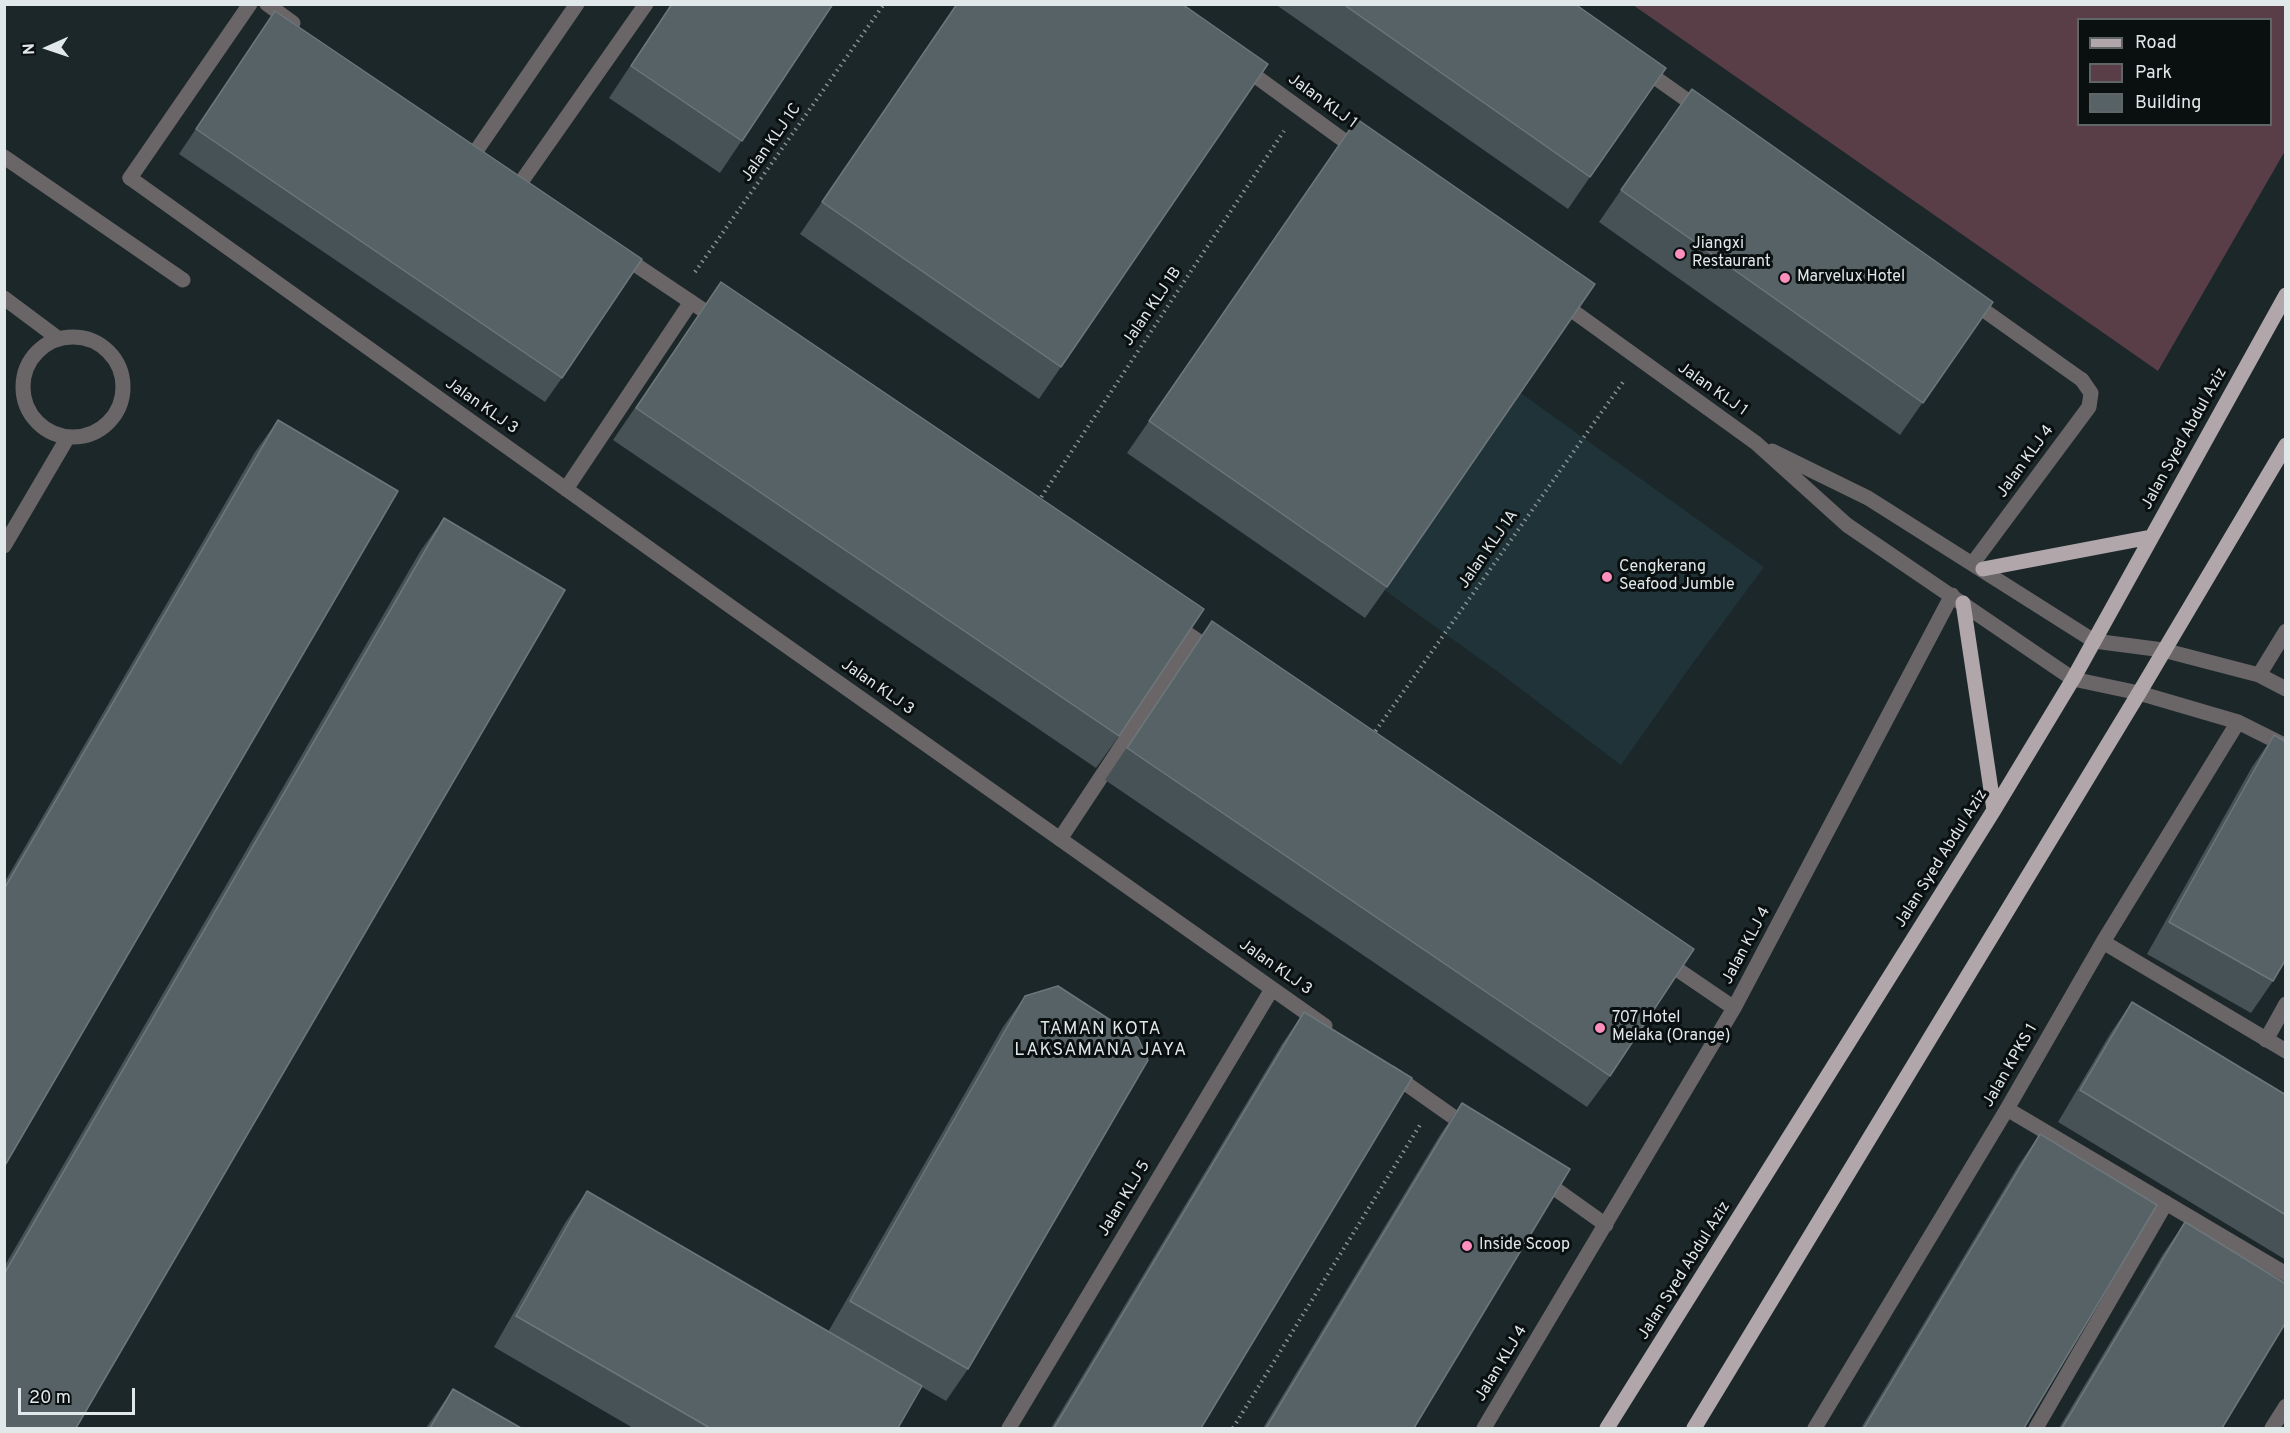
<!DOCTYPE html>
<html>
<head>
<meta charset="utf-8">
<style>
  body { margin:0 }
  #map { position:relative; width:2290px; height:1433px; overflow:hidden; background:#1c272a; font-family:Overpass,sans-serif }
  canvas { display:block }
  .frame { position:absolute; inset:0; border:6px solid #e1e8ea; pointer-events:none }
  .legend { position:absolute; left:2077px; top:18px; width:195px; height:108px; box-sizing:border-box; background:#0a0f10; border:2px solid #606667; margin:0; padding:8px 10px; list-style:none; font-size:18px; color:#e1e8ea }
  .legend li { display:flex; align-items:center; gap:12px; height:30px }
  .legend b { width:30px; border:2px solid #606667 }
  .north { position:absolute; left:18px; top:18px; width:60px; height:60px; -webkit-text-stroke:4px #0a0f10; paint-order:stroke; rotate:267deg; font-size:16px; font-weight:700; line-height:24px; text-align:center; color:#e1e8ea }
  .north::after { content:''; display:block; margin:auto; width:21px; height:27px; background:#e1e8ea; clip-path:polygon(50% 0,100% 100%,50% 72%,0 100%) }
  .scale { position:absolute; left:18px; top:1388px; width:117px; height:27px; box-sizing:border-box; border:3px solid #e1e8ea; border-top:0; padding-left:8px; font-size:18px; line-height:21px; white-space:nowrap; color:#e1e8ea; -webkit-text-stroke:4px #0a0f10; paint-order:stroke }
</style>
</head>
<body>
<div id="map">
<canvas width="2290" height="1433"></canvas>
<div class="frame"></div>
<ul class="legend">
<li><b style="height:8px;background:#b1a6a9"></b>Road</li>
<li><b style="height:16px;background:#593d47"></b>Park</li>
<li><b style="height:16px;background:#576266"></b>Building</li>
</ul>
<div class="north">N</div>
<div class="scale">20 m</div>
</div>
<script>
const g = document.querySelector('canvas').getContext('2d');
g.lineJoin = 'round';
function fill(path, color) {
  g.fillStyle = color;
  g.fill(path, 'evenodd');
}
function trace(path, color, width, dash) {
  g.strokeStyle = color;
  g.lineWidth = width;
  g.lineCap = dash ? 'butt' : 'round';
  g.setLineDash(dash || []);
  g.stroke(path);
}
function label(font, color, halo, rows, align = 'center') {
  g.font = font + ' Overpass,sans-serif';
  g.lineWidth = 6;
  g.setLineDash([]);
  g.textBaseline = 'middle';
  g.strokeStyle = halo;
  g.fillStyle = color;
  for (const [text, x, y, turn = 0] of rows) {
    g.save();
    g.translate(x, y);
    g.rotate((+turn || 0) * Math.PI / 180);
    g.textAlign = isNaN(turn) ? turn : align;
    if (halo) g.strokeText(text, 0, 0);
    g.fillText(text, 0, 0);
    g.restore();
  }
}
fill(new Path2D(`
  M1452 344 1764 567 1690 667 1621 765 1501 674 1308 535Z`), '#203338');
fill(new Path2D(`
  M1633 5H2285V151L2158 371ZM2078 20H2270V124H2078Z`), '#593d47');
trace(new Path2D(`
  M695 272 884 4
  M1038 502 1284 131
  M1372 736 1623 382
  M1233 1428 1420 1125`), '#889193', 4, [1.5, 4.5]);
trace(new Path2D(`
  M1643 69 1701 110
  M474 154 577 4
  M4 157 183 280
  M130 178 250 4
  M4 298 59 339
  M1971 301 2082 380
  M23 387a50 50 0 1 1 100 0a50 50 0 1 1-100 0Z
  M566 489 691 302
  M4 546 68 437
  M1060 839 1193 638
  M2266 1040 2286 1004
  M2036 1428 2166 1203`), '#6a6567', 15);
trace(new Path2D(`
  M267 4 293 23
  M1243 67 1357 150
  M130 178 737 611 1325 1026
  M519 185 646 4
  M621 255 718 320
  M1559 301 1756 443 1847 525 2073 679 2139 693 2238 722 2286 746
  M1772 451 1868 498 2094 641 2163 650 2259 675 2286 689
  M1973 563 2089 407 2091 393 2082 380
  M1172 623 1214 652
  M2259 675 2286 631
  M2103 942 2286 1051
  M1665 961 1734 1008
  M1391 1073 1469 1128
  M2007 1109 2286 1274
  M1540 1178 1606 1225
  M1009 1428 1272 989
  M1484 1428 1734 1008 1952 595
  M1815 1428 2007 1109 2103 942 2238 722
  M2272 1428 2286 1406`), '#6a6567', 15);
trace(new Path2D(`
  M1983 569 2151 537
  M1963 603 1994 810
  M1607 1428 1994 810 2073 679 2286 295
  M1694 1428 2139 693 2286 445`), '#b1a6a9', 15);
fill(new Path2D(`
  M671 4H833L720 173 609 98Z
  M957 4 1061 367 1039 399 800 234Z
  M1275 4H1575L1590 177 1568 209Z
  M275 11 562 378 545 402 179 154Z
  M1335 151 1387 587 1365 618 1127 453Z
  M1621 190 1993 302 1900 435 1599 222Z
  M721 282 1119 736 1096 768 613 440Z
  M278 420 4 1167V883L255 452Z
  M444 518 4 1428V1267L421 550Z
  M1212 621 1610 1076 1587 1107 1105 780Z
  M2274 735 2273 981 2251 1013 2147 954 2252 767Z
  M1025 996 968 1369 946 1401 922 1387 898 1428H633L494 1347 565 1223 587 1191 828 1332 1003 1027Z
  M2132 1002 2286 1095V1260L2058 1122 2110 1034Z
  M1304 1012 1201 1428H1051L1282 1044Z
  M1462 1103 1414 1428H1263L1440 1135Z
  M2040 1134 2024 1428H1861L2018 1166Z
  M2185 1222 2222 1428H2059L2163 1254Z
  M453 1389 521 1428H426Z`), '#475256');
const building = new Path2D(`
  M672 4H833L742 141 631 66Z
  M957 4H1182L1268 64 1061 367 822 202Z
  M1343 4H1575L1666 68 1590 177Z
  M275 11 642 259 562 378 196 129Z
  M1692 89 1993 302 1923 403 1621 190Z
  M1357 119 1595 284 1387 587 1149 421Z
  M721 282 1204 609 1119 736 636 408Z
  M278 420 398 491 4 1167V889Z
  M444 518 565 590 76 1428H4V1274Z
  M1212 621 1694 949 1610 1076 1127 748Z
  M2274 735 2286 742V959L2273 981 2169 922Z
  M1058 986 1138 1038 1148 1060 968 1369 850 1301 1025 996Z
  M2132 1002 2286 1095V1215L2080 1090Z
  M1304 1012 1412 1078 1201 1428H1054Z
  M1462 1103 1570 1169 1414 1428H1266Z
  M2040 1134 2157 1205 2024 1428H1864Z
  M587 1191 922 1386 898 1428H710L516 1316Z
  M2185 1222 2286 1284V1322L2222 1428H2062Z
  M453 1389 521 1428H430Z`);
fill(building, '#576266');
trace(building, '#6d777b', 1.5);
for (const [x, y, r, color] of [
  [1680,254,6,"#fe8ebc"],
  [1785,278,6,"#fe8ebc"],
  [1607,577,6,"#fe8ebc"],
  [1600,1028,6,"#fe8ebc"],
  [1467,1246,6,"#fe8ebc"]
]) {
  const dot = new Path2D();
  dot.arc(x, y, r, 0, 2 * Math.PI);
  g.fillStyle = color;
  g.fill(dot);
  trace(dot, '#0a0f10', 2);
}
label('16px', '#e1e8ea', '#0a0f10', [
  ["Jalan KLJ 1",1322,102,36],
  ["Jalan KLJ 1C",772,143,-55],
  ["Jalan KLJ 1B",1153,307,-56],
  ["Jalan KLJ 1",1712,390,35],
  ["Jalan KLJ 3",481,407,35],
  ["Jalan Syed Abdul Aziz",2185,439,-61],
  ["Jalan KLJ 4",2026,462,-54],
  ["Jalan KLJ 1A",1489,550,-55],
  ["Jalan KLJ 3",877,688,35],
  ["Jalan Syed Abdul Aziz",1942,859,-58],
  ["Jalan KLJ 4",1747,946,-62],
  ["Jalan KLJ 3",1275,968,35],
  ["Jalan KPKS 1",2011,1066,-60],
  ["Jalan KLJ 5",1125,1199,-59],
  ["Jalan Syed Abdul Aziz",1685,1271,-58],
  ["Jalan KLJ 4",1502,1364,-59]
]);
label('16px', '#e1e8ea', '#0a0f10', [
  ["Jiangxi",1692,245],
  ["Restaurant",1692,263],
  ["Marvelux Hotel",1797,278],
  ["Cengkerang",1619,568],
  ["Seafood Jumble",1619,586],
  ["707 Hotel",1612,1019],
  ["Melaka (Orange)",1612,1037],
  ["Inside Scoop",1479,1246]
], 'left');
g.letterSpacing = '1.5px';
label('18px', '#e1e8ea', '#0a0f10', [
  ["TAMAN KOTA",1101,1030],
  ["LAKSAMANA JAYA",1101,1051]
]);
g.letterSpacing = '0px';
</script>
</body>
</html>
